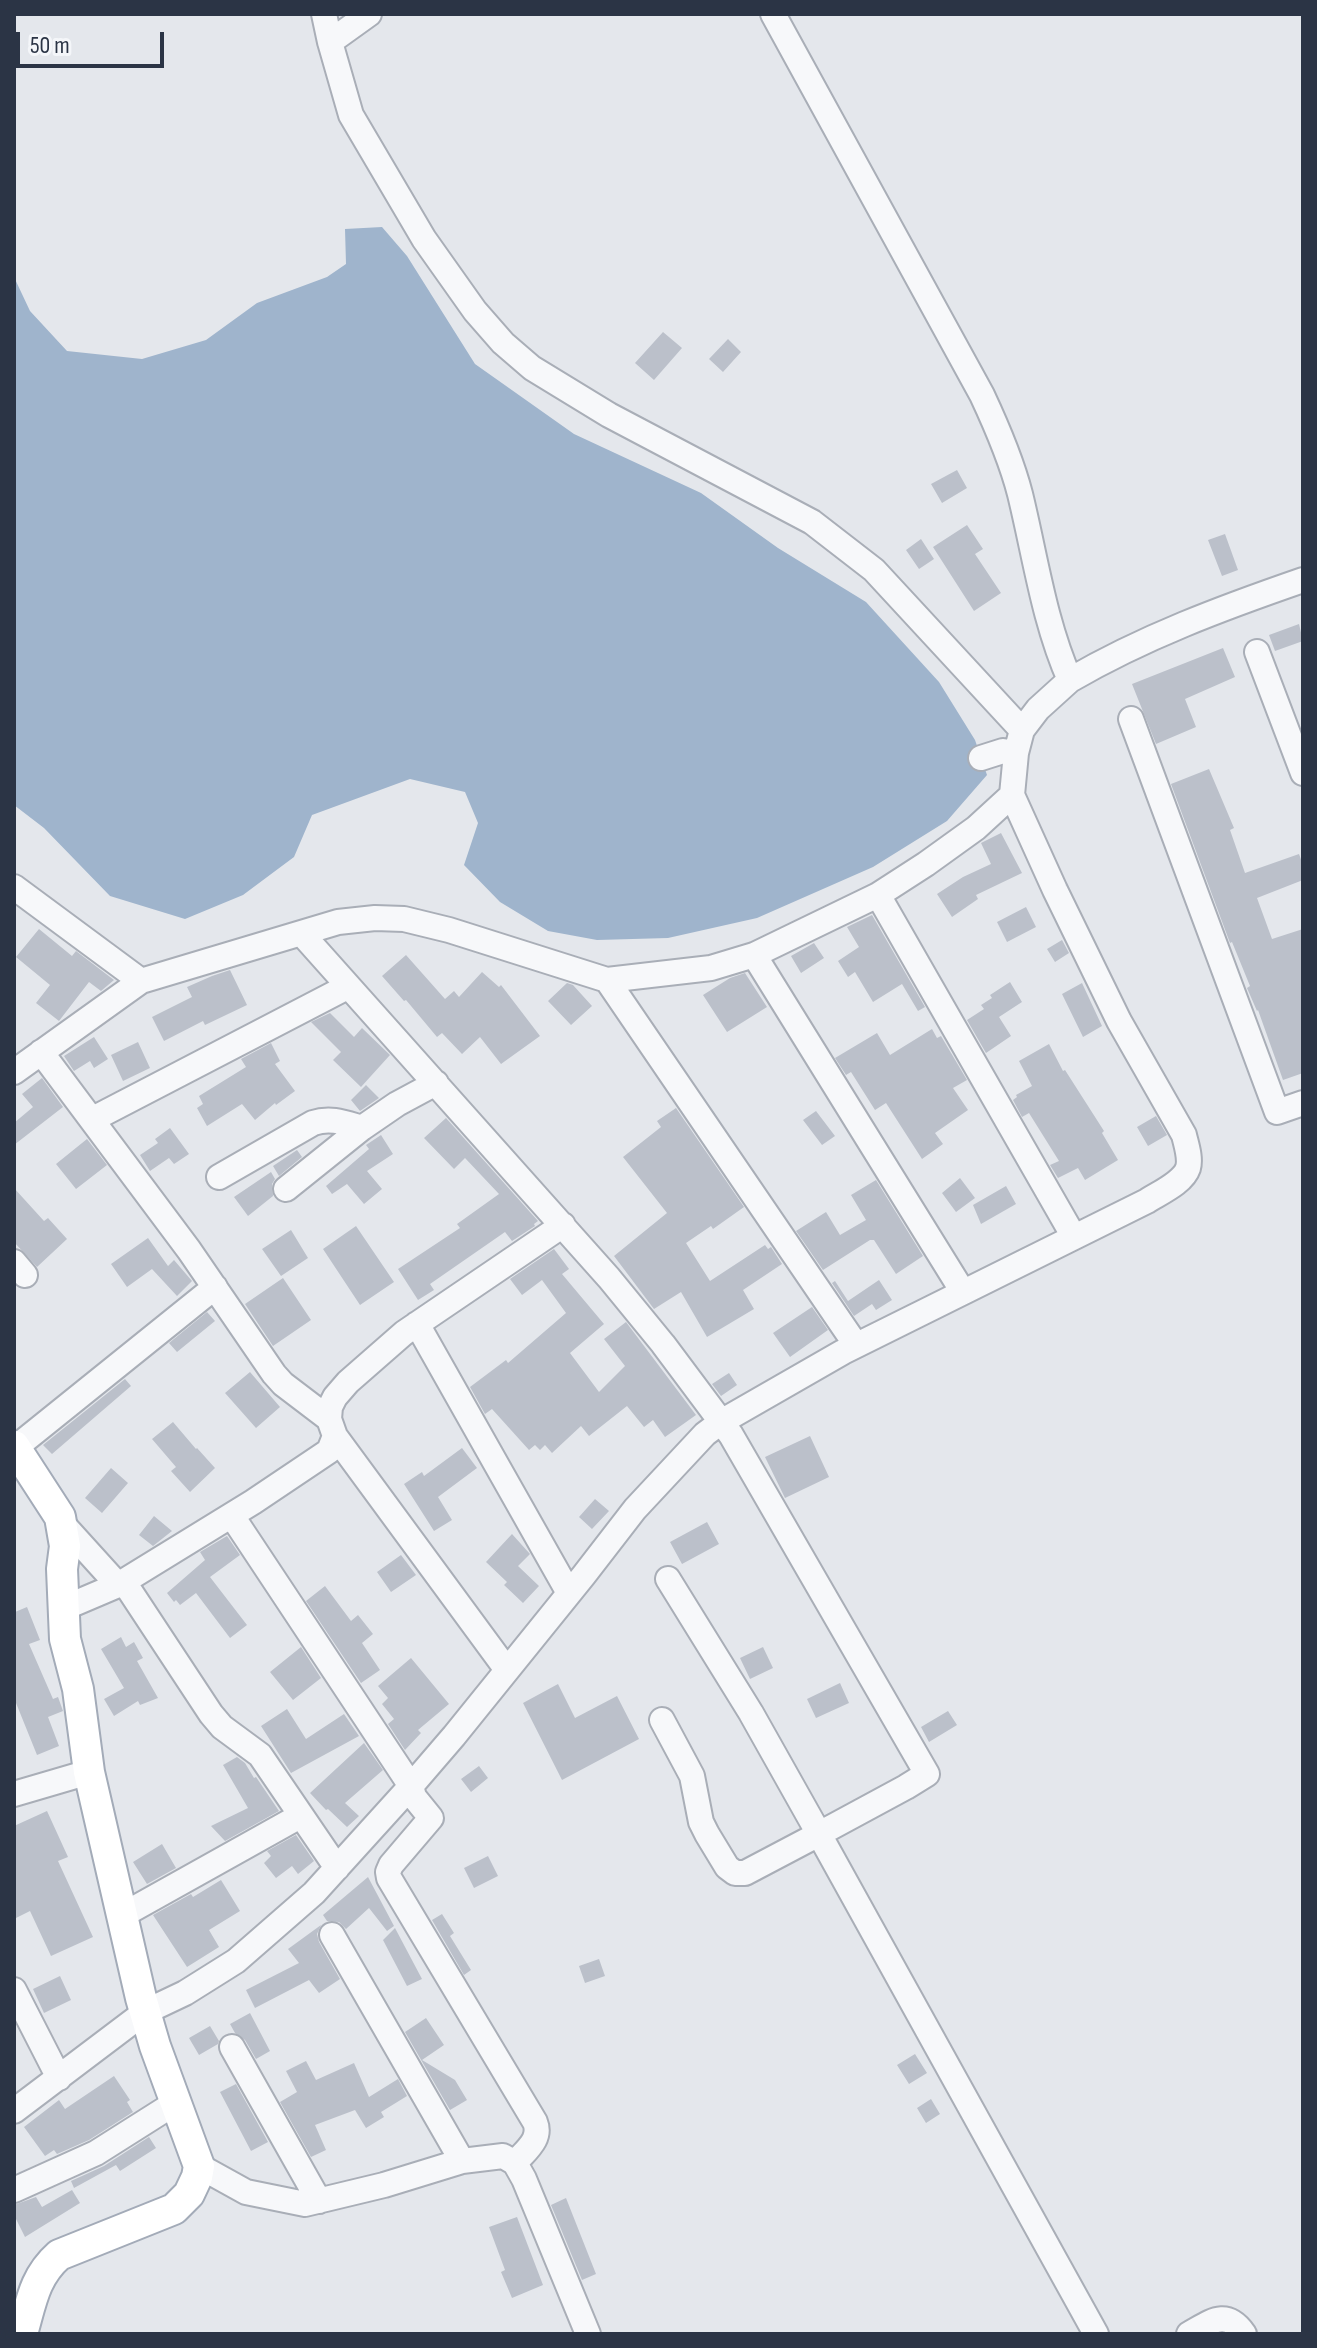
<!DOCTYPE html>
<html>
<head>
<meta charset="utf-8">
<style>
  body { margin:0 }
  #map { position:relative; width:1317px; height:2348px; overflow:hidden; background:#e4e7ec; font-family:"Sofia Sans Condensed",sans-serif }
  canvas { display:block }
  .frame { position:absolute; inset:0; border:16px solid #2b3445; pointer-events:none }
  .scale { position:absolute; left:16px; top:32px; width:148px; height:36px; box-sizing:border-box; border:4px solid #2b3445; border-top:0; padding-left:10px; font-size:24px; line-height:28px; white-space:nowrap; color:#2b3445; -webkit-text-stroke:6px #f4f6f9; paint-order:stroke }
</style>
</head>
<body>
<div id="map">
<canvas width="1317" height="2348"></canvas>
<div class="frame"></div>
<div class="scale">50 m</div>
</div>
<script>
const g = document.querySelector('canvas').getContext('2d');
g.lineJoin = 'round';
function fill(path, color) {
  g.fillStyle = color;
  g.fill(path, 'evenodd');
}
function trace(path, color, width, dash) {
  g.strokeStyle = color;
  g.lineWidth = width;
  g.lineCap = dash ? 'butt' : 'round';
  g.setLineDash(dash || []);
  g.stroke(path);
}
fill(new Path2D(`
  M382 227 407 256 475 364 574 434 701 493 778 548 866 602 939 682 975 740 987 775 947 821 873 867 757 918 668 938 597 940 548 931 500 902 464 865 478 823 465 792 410 779 312 815 294 857 243 895 185 919 110 896 44 828 14 805V277L30 311 67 351 142 359 206 340 257 303 327 277 346 264 345 229Z`), '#9fb4cc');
fill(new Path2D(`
  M663 332 682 348 654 380 635 363Z
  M728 339 741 352 723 372 709 359Z
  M957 470 967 488 942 503 931 484Z
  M967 525 983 549 975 554 1001 593 974 611 933 547Z
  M1225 534 1238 570 1222 576 1208 540Z
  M921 539 934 559 919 569 906 550Z
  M1299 624 1303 641 1275 651 1269 635Z
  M1223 648 1235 677 1185 699 1196 727 1156 744 1132 684Z
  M1209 769 1234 828 1230 830 1245 873 1299 854 1303 865V880L1257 898 1272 939 1303 929V1073L1283 1080 1258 1010 1257 1011 1247 988 1250 986 1232 942 1230 943 1171 784Z
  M1001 833 1022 873 976 895 978 899 952 917 937 894 963 877 991 864 981 843Z
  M1026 907 1036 927 1007 942 997 922Z
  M872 915 925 1007 918 1011 902 984 873 1002 855 972 848 977 838 961 859 947 847 927Z
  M39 929 72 956 76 951 114 980 101 991 89 982 59 1021 36 1003 50 985 16 957Z
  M1062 940 1069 953 1055 962 1047 949Z
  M814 943 824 958 801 973 791 956Z
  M406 955 445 999 454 991 459 997 482 972 499 987 501 985 540 1036 501 1064 480 1037 462 1054 442 1033 437 1037 406 1000 404 1001 382 976Z
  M230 970 247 1005 205 1025 203 1021 164 1041 152 1017 192 997 187 987 212 976Z
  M745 973 767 1007 727 1032 703 995 730 978Z
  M1010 982 1022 1002 999 1017 1011 1036 986 1053 967 1020 984 1009 981 1005 992 998 990 995Z
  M567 983 573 985 592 1006 571 1025 548 1001Z
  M1082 983 1102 1026 1083 1037 1062 994Z
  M330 1013 354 1037 362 1028 390 1055 361 1087 333 1060 341 1052 311 1022Z
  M932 1029 937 1038 941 1036 967 1080 953 1088 968 1110 935 1133 943 1144 922 1159 886 1103 875 1110 851 1072 846 1075 835 1058 877 1033 890 1055Z
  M94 1037 108 1059 94 1068 90 1061 74 1071 64 1056Z
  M138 1042 150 1068 123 1081 111 1055Z
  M271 1043 280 1061 275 1064 295 1091 276 1105 275 1103 255 1120 242 1104 207 1126 197 1108 203 1104 199 1096 246 1067 241 1059Z
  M1049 1044 1063 1071 1065 1070 1104 1131 1102 1133 1118 1160 1085 1180 1078 1168 1058 1178 1050 1165 1059 1161 1029 1113 1022 1117 1013 1100 1017 1097 1016 1095 1032 1086 1019 1061Z
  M42 1078 63 1107 14 1145V1123L33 1107 22 1094Z
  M366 1085 379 1098 360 1111 351 1100Z
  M676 1108 744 1207 713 1229 711 1226 686 1243 710 1281 765 1245 768 1249 771 1247 782 1264 743 1290 754 1309 707 1337 681 1292 654 1309 614 1256 667 1213 623 1157 661 1127 657 1121Z
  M816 1111 835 1136 822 1145 803 1120Z
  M1156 1116 1167 1135 1148 1146 1137 1127Z
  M446 1118 538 1221 534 1224 535 1226 512 1241 505 1232 430 1284 434 1290 418 1300 398 1269 460 1228 457 1224 499 1194 465 1158 454 1169 424 1138Z
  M170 1128 189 1154 174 1164 169 1158 150 1171 140 1155 158 1143 155 1139Z
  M381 1135 393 1154 367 1171 382 1189 364 1204 347 1184 332 1194 326 1186 369 1149 366 1145Z
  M87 1139 107 1165 76 1189 56 1164Z
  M297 1150 302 1157 279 1176 273 1166Z
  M271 1172 275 1179 272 1184 273 1196 248 1216 234 1197Z
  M960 1178 975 1198 956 1212 942 1193Z
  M876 1180 923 1256 896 1274 874 1240H870L823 1270 796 1231 826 1212 840 1235 866 1220 851 1195Z
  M1006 1186 1016 1204 981 1224 973 1205Z
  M14 1188 44 1221 48 1218 67 1239 37 1267 14 1242Z
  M356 1226 394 1282 360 1305 323 1249Z
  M291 1230 308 1258 281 1276 262 1249Z
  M148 1238 168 1266 174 1260 192 1281 177 1296 152 1269 127 1287 111 1264Z
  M554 1249 569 1269 562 1274 604 1324 570 1353 599 1392 625 1366 604 1339 626 1322 696 1415 665 1437 653 1420 644 1427 627 1406 589 1436 581 1426 552 1453 545 1445 540 1450 535 1445 529 1450 492 1409 485 1414 470 1387 506 1360 508 1363 566 1313 542 1280 522 1295 510 1279Z
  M283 1278 311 1320 273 1346 245 1304Z
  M879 1280 892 1300 876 1310 872 1304 854 1316 832 1283 835 1281 848 1301Z
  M812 1307 828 1330 790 1357 773 1333Z
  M207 1312 215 1321 177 1352 169 1343Z
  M250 1372 280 1407 256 1428 225 1393Z
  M729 1373 737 1385 721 1396 712 1384Z
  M125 1379 131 1386 52 1454 43 1445Z
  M173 1422 196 1449 197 1448 215 1468 190 1492 171 1471 176 1467 152 1439Z
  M810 1436 829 1477 785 1498 765 1457Z
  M462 1448 477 1468 438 1497 452 1520 434 1531 404 1484 422 1472 424 1476Z
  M111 1468 128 1483 102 1513 85 1498Z
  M595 1499 609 1511 592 1529 579 1517Z
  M154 1516 172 1531 153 1546 139 1535Z
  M707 1522 719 1544 682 1564 670 1542Z
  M512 1534 530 1554 518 1566 539 1586 523 1603 504 1585 507 1582 486 1562Z
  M227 1536 240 1555 210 1577 247 1625 230 1638 196 1593 180 1605 176 1600 174 1602 167 1593 205 1560 200 1552Z
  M401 1555 416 1575 391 1592 377 1572Z
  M325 1586 351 1621 358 1615 373 1634 362 1643 380 1670 361 1683 306 1601Z
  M27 1607 40 1640 29 1644 53 1699 58 1697 63 1711 48 1717 59 1746 37 1755 14 1698V1609L15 1612Z
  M121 1637 126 1647 134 1642 143 1658 137 1661 158 1698 140 1705 138 1701 114 1716 104 1699 124 1688 101 1649Z
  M301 1647 321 1678 293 1700 270 1672Z
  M763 1647 773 1668 750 1679 740 1658Z
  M411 1658 449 1704 418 1730 421 1733 405 1750 388 1724 394 1719 382 1704 388 1698 378 1686Z
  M840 1683 849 1703 816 1718 807 1699Z
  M558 1684 575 1718 617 1696 639 1739 562 1780 523 1703Z
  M287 1709 306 1739 344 1714 359 1736 291 1773 261 1726Z
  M948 1711 957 1725 929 1742 921 1727Z
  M364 1743 383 1770 345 1803 359 1816 347 1827 328 1809 326 1810 310 1793Z
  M237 1757 245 1763 254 1778 256 1777 279 1811 225 1841 211 1826 248 1808 223 1765Z
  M479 1766 488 1778 471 1792 461 1779Z
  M47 1811 68 1857 58 1861 93 1937 51 1956 30 1911 14 1919V1826Z
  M296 1835 314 1861 298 1874 292 1866 276 1878 264 1863 271 1856 267 1851Z
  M162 1844 176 1868 147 1884 133 1862Z
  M488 1856 498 1876 474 1888 464 1868Z
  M368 1877 394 1926 387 1931 369 1908 346 1929 339 1922 327 1921 323 1915Z
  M221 1880 240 1911 209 1930 219 1947 187 1967 153 1915 191 1894 193 1897Z
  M442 1914 454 1933 450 1936 471 1970 464 1975 432 1920Z
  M321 1925 317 1934 319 1942 340 1979 319 1993 309 1980 255 2008 246 1990 299 1963 288 1949Z
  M395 1928 422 1979 407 1986 383 1940Z
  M599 1959 605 1976 585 1983 579 1966Z
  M60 1976 71 2000 44 2013 33 1989Z
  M250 2013 270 2051 256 2059 245 2040 235 2033 230 2024Z
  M426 2018 444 2045 422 2060 455 2080 467 2100 450 2110 405 2032Z
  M210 2026 219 2041 218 2044 199 2055 189 2038Z
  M915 2054 927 2073 909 2084 897 2065Z
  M306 2061 316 2080 354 2063 369 2097 398 2079 407 2096 381 2112 384 2117 366 2128 355 2110 315 2125 326 2150 311 2157 280 2102 297 2092 286 2071Z
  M114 2076 130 2100 127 2102 133 2112 89 2140 57 2154 54 2150 45 2156 24 2127 59 2100 65 2109Z
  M236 2084 268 2142 251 2151 220 2092Z
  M931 2099 940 2114 926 2123 917 2108Z
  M149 2137 156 2148 120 2171 116 2165 74 2188 71 2181 104 2166Z
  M72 2190 80 2203 25 2237 14 2215V2205L36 2197 42 2207Z
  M566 2198 596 2274 582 2280 551 2205Z
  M517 2217 543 2285 512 2298 501 2272 505 2270 489 2227Z`), '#bbc0ca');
const minor = new Path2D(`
  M324 14 330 42 351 115 424 239 475 311 503 343 532 368 609 415 812 522 874 570 1022 730
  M773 14 982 395C997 427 1011 459 1020 494 1035 555 1044 622 1070 680 1144 637 1222 608 1303 580
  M330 42 369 14
  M1257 652 1303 773
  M1131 719 1277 1112 1303 1103
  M981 758 1003 751 1016 753
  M14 887 141 981
  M878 895 1074 1237
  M302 934 609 1278 663 1344 731 1435 927 1774 906 1787 819 1834 751 1713 668 1579
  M754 955 963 1292
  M607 980 856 1345
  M41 1052 189 1250 274 1374 283 1384 329 1419
  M14 1072 141 981 338 922 375 918 404 919 449 930 607 980 711 968 754 955 878 895 926 864 976 828 1012 795
  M93 1119 347 987
  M219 1177 313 1123C331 1117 345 1123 362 1128
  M286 1189 362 1128 397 1104 436 1083
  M14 1262 25 1275
  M417 1324 569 1593
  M335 1436 507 1670
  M15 1448 215 1287
  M232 1516 411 1786 414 1797 431 1818 391 1865 388 1872 389 1878 535 2122C542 2139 526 2150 515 2163
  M60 1521 118 1585
  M124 1582 211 1714 222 1727 260 1755 337 1868
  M64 1608 118 1585 253 1502 329 1451 335 1436 329 1419 330 1407 335 1397 348 1382 404 1333 563 1225
  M662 1720 692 1776 701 1822 707 1834 727 1867 735 1873H745L819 1834 1096 2334
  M14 1794 89 1772
  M121 1916 300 1816
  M332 1935 462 2161
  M14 1990 59 2078
  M232 2047 319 2201
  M14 2111 145 2012 185 1993 236 1961 314 1893 411 1786 454 1736 584 1575 635 1509 705 1434 721 1422 843 1352 1147 1201C1159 1193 1183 1183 1188 1168 1191 1158 1186 1144 1184 1135L1119 1021 1055 890 1012 795 1016 753 1022 730 1038 709 1070 680
  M199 2166 246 2192 305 2204 384 2185 462 2161 503 2156 515 2163 524 2179 588 2334
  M14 2190 96 2153 175 2103
  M1189 2334C1211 2322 1226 2308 1244 2334`);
const major = new Path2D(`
  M14 1446 60 1517 65 1546 62 1569 65 1639 78 1689 89 1772 141 1998 155 2046 199 2166 197 2177 189 2194 174 2209 59 2255C34 2277 31 2303 22 2334`);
trace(minor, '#a9aeb7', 28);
trace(major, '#a3abb8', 34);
trace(minor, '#f7f8fa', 24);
trace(major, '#fff', 30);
</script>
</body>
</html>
